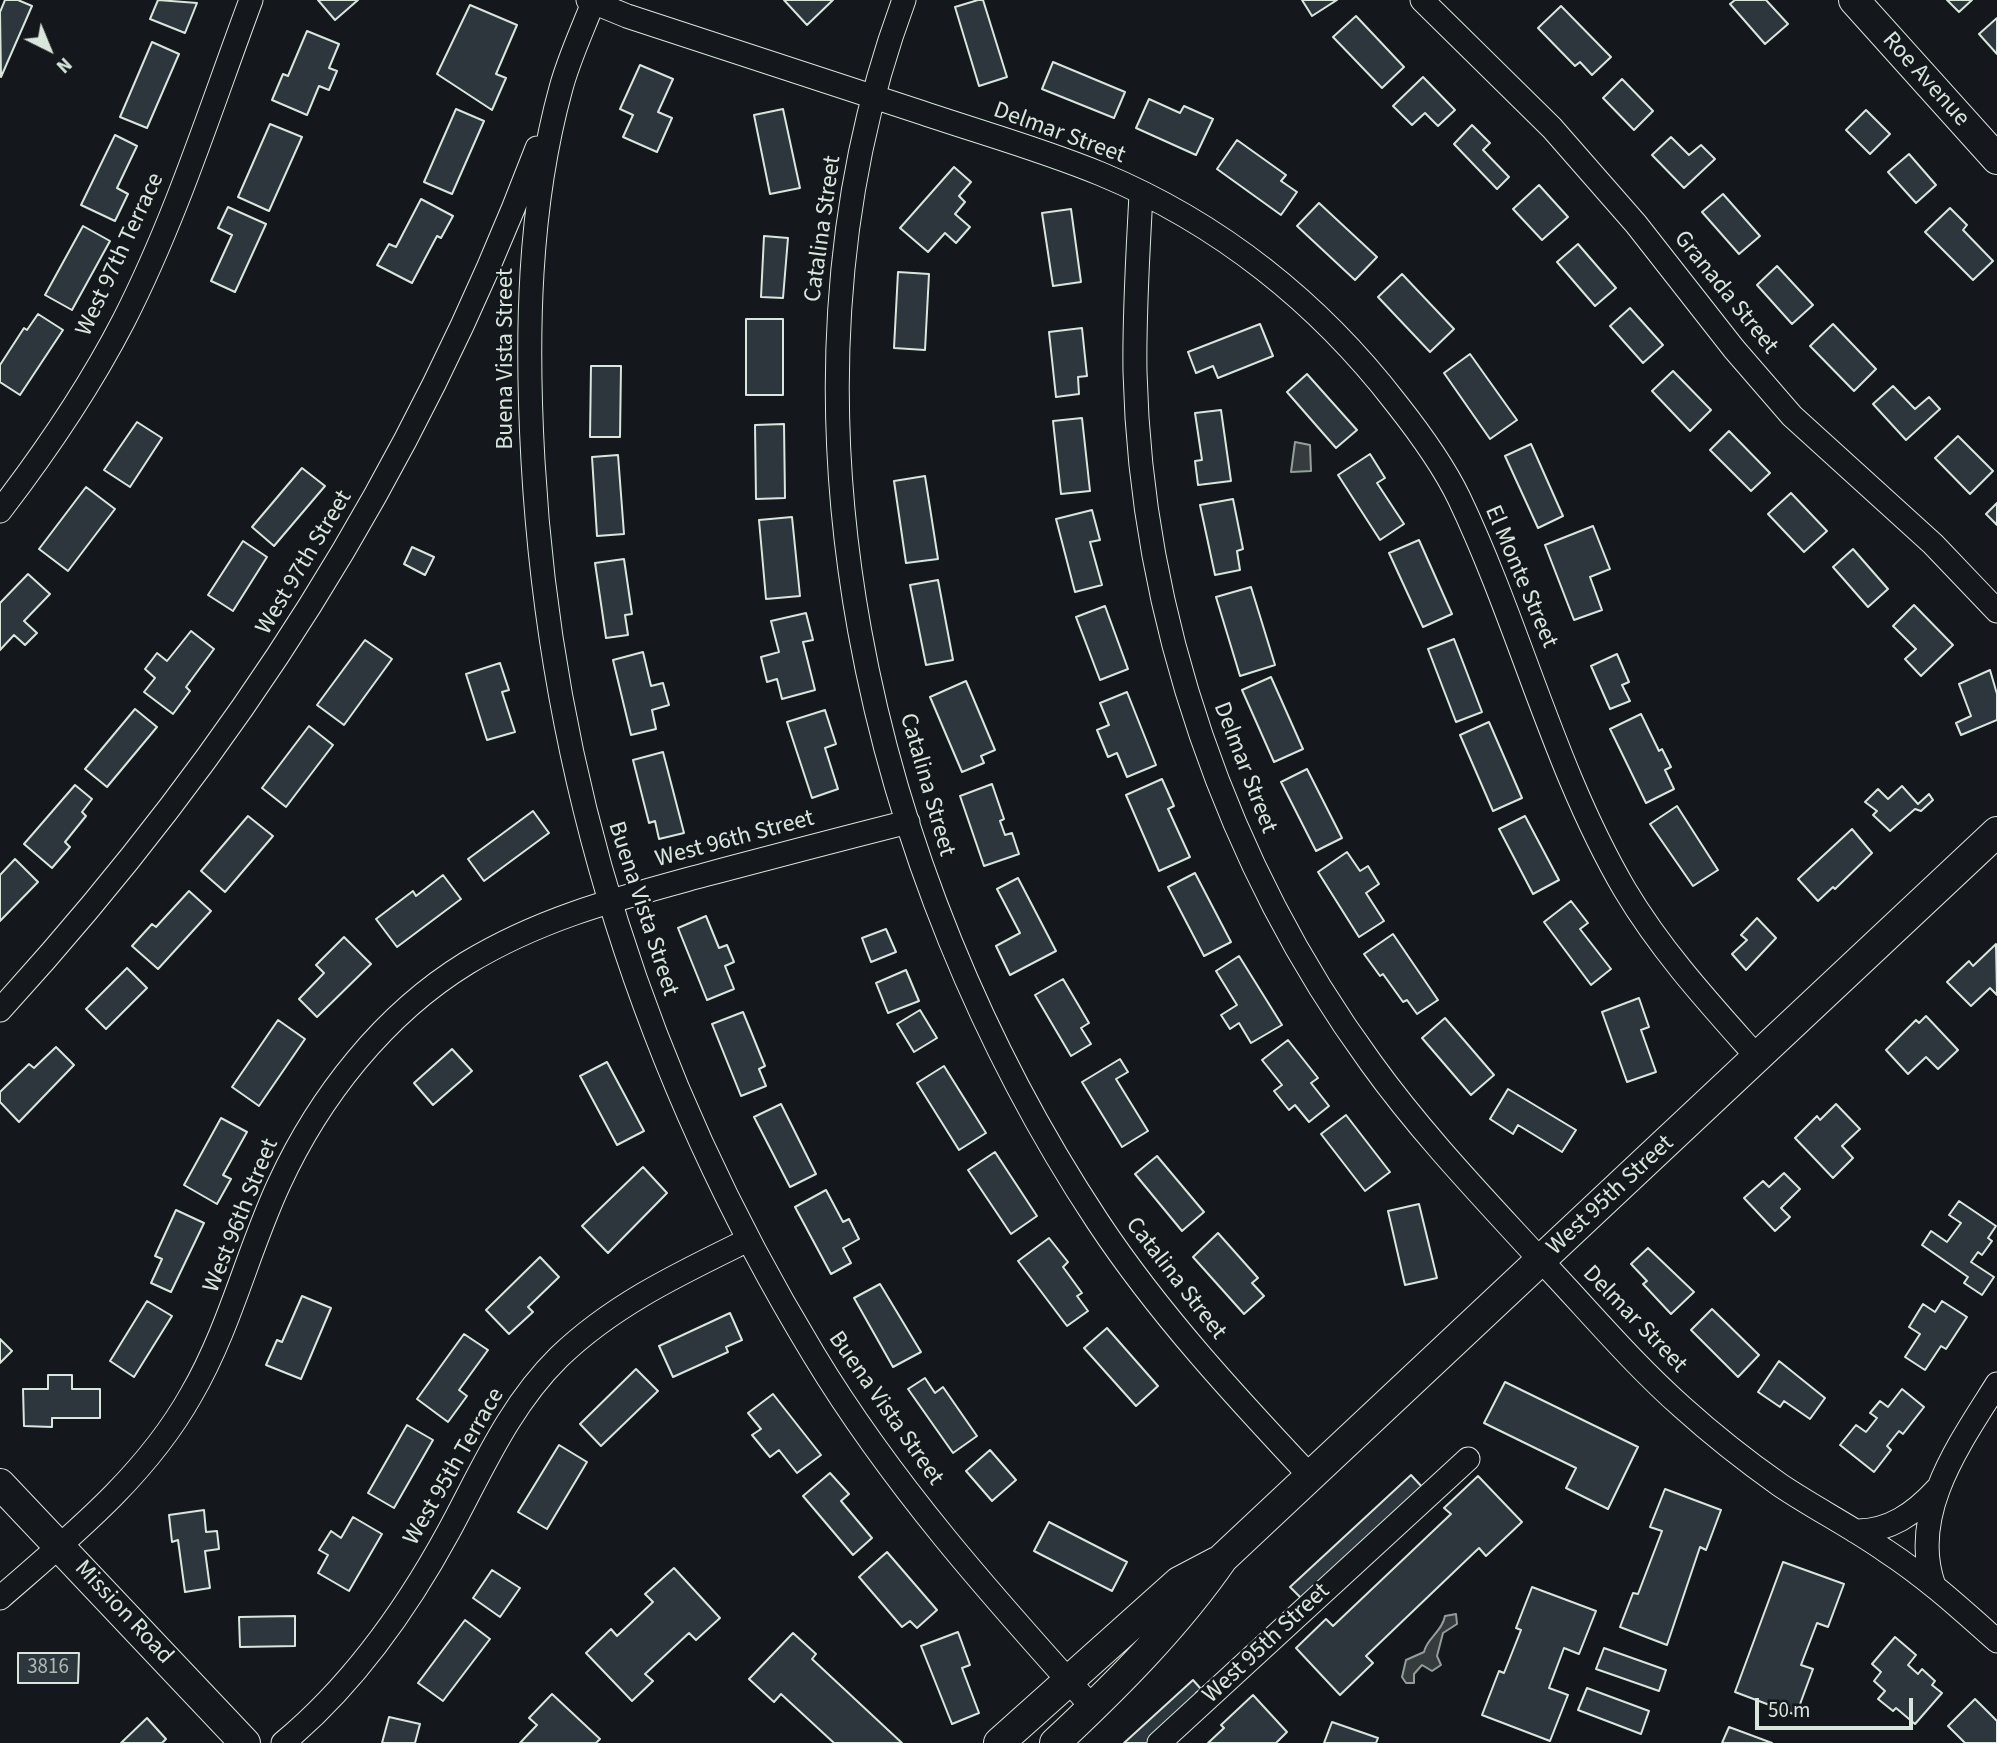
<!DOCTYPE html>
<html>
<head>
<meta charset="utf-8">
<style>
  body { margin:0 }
  #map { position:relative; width:1997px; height:1743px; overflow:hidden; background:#14181c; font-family:"Source Sans 3",sans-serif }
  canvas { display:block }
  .north { position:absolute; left:14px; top:14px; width:70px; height:70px; -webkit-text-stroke:5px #14181c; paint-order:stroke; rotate:137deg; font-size:19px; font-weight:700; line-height:28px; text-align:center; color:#d8e6dc }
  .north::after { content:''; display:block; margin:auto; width:24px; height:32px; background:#d8e6dc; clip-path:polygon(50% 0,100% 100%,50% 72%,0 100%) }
  .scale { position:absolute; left:1755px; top:1698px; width:158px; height:32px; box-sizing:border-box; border:4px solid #d8e6dc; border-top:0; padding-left:9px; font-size:21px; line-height:24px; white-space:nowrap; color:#d8e6dc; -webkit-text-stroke:5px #14181c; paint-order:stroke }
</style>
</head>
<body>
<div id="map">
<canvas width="1997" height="1743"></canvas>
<div class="north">N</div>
<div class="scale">50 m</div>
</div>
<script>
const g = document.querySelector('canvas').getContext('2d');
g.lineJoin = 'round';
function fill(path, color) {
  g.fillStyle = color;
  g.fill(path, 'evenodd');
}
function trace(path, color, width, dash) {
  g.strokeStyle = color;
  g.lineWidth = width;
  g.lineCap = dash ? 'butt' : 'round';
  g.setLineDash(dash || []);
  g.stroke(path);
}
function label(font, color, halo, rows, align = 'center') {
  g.font = font + ' "Source Sans 3",sans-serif';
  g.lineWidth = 5;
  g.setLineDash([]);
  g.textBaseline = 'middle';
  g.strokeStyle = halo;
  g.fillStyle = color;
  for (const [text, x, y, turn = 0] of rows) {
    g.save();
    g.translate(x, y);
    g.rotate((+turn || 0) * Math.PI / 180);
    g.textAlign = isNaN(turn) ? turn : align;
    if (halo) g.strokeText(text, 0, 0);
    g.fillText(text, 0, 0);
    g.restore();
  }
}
const water = new Path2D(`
  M1295 442 1310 445 1311 471 1291 472Z
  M1456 1614 1457 1624 1443 1633 1437 1656 1441 1665 1432 1671 1422 1665 1414 1674V1683H1406L1402 1677 1406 1660 1424 1652C1427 1638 1442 1632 1445 1616Z`);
fill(water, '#363b3e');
trace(water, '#939e99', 2);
const building = new Path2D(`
  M5 0H18L32 6 1 77 0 12Z
  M158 0 197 3 185 33 150 19Z
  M318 0H358L335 20Z
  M784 0H833L807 25Z
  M978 0H983L1007 77 979 86 955 7Z
  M1302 0H1337L1312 16Z
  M1735 0H1766L1788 24 1765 44 1730 4Z
  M1947 0H1972L1959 12Z
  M470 5 517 25 496 74 506 78 492 110 437 74Z
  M1561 6 1611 57 1592 75 1580 62 1575 66 1538 28Z
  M1356 16 1404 67 1382 88 1333 37Z
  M1997 18V54L1979 34Z
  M307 31 339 44 329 68 337 71 329 90 319 86 307 115 272 100 283 74 288 76Z
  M152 42 179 54 147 128 120 117Z
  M1053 62 1125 92 1114 118 1042 89Z
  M640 65 673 79 658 112 672 118 657 152 623 137 633 115 620 109Z
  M1423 77 1455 110 1438 126 1425 113 1412 125 1393 106Z
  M1622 79 1653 111 1634 130 1603 98Z
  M1149 99 1180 113 1184 106 1213 119 1196 155 1136 128Z
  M456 109 484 121 452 194 424 182Z
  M783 109 800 188 770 194 754 115Z
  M1866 110 1890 134 1870 154 1846 130Z
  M270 124 302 137 269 211 238 197Z
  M1472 125 1490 143 1483 150 1509 177 1497 189 1454 144Z
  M115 135 137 146 117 188 128 194 115 221 81 205Z
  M1671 137 1689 155 1701 145 1715 159 1684 188 1652 155Z
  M1237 140 1286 175 1281 181 1297 192 1281 215 1217 169Z
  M1909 154 1936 185 1916 203 1888 172Z
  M954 167 971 182 959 196 965 202 955 214 970 227 956 243 945 233 928 252 900 228Z
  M1539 185 1568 217 1542 240 1513 209Z
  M1723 194 1760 236 1739 254 1702 212Z
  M421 199 453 216 441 238 437 236 412 283 377 265 389 244 396 247Z
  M1319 203 1377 257 1355 280 1297 226Z
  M228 207 266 224 235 292 211 281 232 235 218 228Z
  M1950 208 1967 225 1963 230 1993 261 1973 280 1925 232Z
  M1071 209 1081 282 1053 286 1042 213Z
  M83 226 110 241 72 310 45 295Z
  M764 236 788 238 783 298 761 297Z
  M1578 244 1616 288 1595 306 1557 262Z
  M1777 266 1813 305 1792 324 1757 285Z
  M898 272 929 274 925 350 894 348Z
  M1402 274 1454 329 1430 352 1378 297Z
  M1630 308 1663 345 1643 363 1610 326Z
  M38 314 63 330 20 395 0 382V365L24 328 27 330Z
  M746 319H783V395H746Z
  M1260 324 1273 356 1218 378 1213 366 1196 373 1188 352Z
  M1833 324 1876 369 1854 391 1810 346Z
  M1082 328 1087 376 1078 377 1079 394 1056 397 1049 332Z
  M1470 354 1517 420 1490 439 1444 373Z
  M591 366H621L620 437H590Z
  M1673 371 1711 410 1690 431 1652 391Z
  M1307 374 1357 430 1336 448 1287 392Z
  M1893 386 1915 409 1929 397 1940 409 1906 440 1873 404Z
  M1221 410 1231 481 1198 485 1195 461 1202 460 1195 413Z
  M1082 418 1090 491 1061 494 1053 421Z
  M137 422 162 438 130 487 104 470Z
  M784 424 785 498 756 499 755 425Z
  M1729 431 1770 473 1751 491 1710 450Z
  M1958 436 1993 471 1970 494 1935 458Z
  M1531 444 1563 516 1538 528 1505 456Z
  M1370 454 1385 478 1377 483 1404 524 1380 540 1338 475Z
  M618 455 624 534 597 536 592 457Z
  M302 468 325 486 274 546 252 527Z
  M925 476 938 559 906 563 894 481Z
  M86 487 115 509 68 571 39 549Z
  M1791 493 1827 531 1804 552 1768 514Z
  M1233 499 1243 549 1237 551 1240 570 1215 575 1200 505Z
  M1997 503V525L1986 514Z
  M1092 510 1100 540 1090 542 1102 585 1075 592 1056 519Z
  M792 517 800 596 766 599 759 520Z
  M1593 526 1610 569 1590 577 1602 610 1574 620 1545 545Z
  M1419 540 1452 614 1423 627 1389 553Z
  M243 541 267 557 233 611 208 595Z
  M412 547 434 557 425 575 404 564Z
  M1853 549 1888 589 1868 607 1833 567Z
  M624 559 632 614 625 615 628 635 606 638 595 563Z
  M28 574 50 594 24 621 37 633 25 645 14 635 0 650V603Z
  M938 580 953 660 926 665 910 585Z
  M1251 587 1275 665 1240 676 1216 597Z
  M1914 605 1953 645 1921 676 1905 659 1916 649 1893 626Z
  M1105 606 1128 669 1100 680 1076 617Z
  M806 613 813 640 803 642 815 690 782 699 777 679 767 682 761 657 779 652 771 621Z
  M191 631 214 649 186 687 190 691 173 714 144 692 155 678 145 669 157 653 167 661Z
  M1454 639 1482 712 1456 722 1428 649Z
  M365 640 392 659 344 725 317 705Z
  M643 652 651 686 663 683 669 705 652 710 656 729 631 735 613 660Z
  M1617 654 1629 682 1622 685 1630 701 1610 709 1591 666Z
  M500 663 509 690 502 692 515 732 487 740 466 674Z
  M1990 670 1997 694V720L1961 735 1956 723 1971 716 1959 684Z
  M1271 677 1303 749 1274 762 1242 690Z
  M966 681 995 750 981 756 984 763 962 772 930 697Z
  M1127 692 1156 765 1127 777 1117 753 1108 757 1097 730 1109 725 1100 703Z
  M135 709 157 727 107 787 85 769Z
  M825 710 836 744 825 748 838 789 812 798 787 722Z
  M1641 714 1659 751 1662 749 1671 767 1665 770 1674 789 1646 803 1610 729Z
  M1489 722 1522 798 1493 811 1460 735Z
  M309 726 333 745 286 807 262 788Z
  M663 752 684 833 659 839 655 821 649 823 633 760Z
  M1307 769 1342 838 1316 851 1281 782Z
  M1162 779 1174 806 1168 809 1190 857 1159 871 1126 795Z
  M992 784 1004 819 1000 821 1005 835 1012 833 1019 854 984 866 960 796Z
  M75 785 92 799 82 812 86 816 65 842 70 847 52 868 24 844Z
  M1902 786 1918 804 1929 794 1933 800 1921 811 1915 809 1890 831 1873 815 1877 811 1865 802 1878 789 1888 799Z
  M1677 806 1718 870 1693 886 1650 824Z
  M533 811 549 833 484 881 468 859Z
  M248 816 273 836 225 892 201 871Z
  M1525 816 1559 880 1533 894 1499 829Z
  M1852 829 1872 853 1835 889 1833 887 1818 901 1798 879Z
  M1347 852 1360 871 1368 866 1379 884 1366 893 1384 921 1359 937 1318 872Z
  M15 859 38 882 0 921V875Z
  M1195 873 1231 942 1204 956 1168 887Z
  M443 875 461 899 397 947 376 919 413 891 416 896Z
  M1018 878 1056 951 1010 975 996 946 1020 933 997 889Z
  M189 891 211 911 158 969 132 946 152 924 156 927Z
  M1571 901 1588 923 1580 929 1611 969 1591 985 1544 922Z
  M706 916 719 948 727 945 734 962 725 966 734 989 707 1000 678 928Z
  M1757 918 1776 938 1746 970 1732 954 1747 940 1741 935Z
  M886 929 896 952 871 962 862 938Z
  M1393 934 1438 1000 1417 1014 1407 1000 1403 1002 1383 974 1380 976 1364 954Z
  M344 937 371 964 317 1017 299 999 324 973 316 965Z
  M1996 944 1997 995 1990 988 1971 1006 1947 982 1969 961 1973 966Z
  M1239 956 1282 1025 1251 1043 1239 1023 1230 1029 1221 1015 1237 1005 1216 971Z
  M127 968 147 988 106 1029 86 1009Z
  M906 970 919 1001 888 1013 876 983Z
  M1063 979 1089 1023 1081 1028 1091 1044 1071 1056 1035 995Z
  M1639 998 1649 1027 1641 1030 1656 1072 1627 1082 1602 1012Z
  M920 1010 937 1038 914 1052 897 1024Z
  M743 1012 765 1066 759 1069 766 1086 741 1096 712 1024Z
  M1926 1016 1958 1050 1938 1069 1926 1057 1908 1074 1886 1050 1916 1020 1919 1023Z
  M1445 1018 1494 1075 1471 1095 1422 1038Z
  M278 1020 305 1039 259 1106 232 1087Z
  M1288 1040 1318 1078 1311 1083 1329 1106 1309 1122 1295 1105 1289 1110 1274 1091 1282 1085 1262 1060Z
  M56 1047 74 1065 19 1122 0 1102V1092L29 1064 34 1068Z
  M452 1049 472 1071 433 1105 414 1083Z
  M1120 1059 1128 1072 1116 1079 1148 1131 1122 1147 1082 1082Z
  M607 1062 644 1131 617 1145 580 1076Z
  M944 1066 986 1133 959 1150 917 1083Z
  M1508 1089 1576 1130 1562 1152 1518 1125 1513 1134 1490 1119Z
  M781 1104 816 1174 790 1187 754 1117Z
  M1836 1104 1860 1129 1842 1146 1853 1158 1833 1178 1795 1138 1817 1116 1820 1120Z
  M1346 1115 1390 1172 1365 1191 1321 1134Z
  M221 1118 247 1132 223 1175 231 1179 217 1204 184 1185Z
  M995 1152 1037 1216 1011 1234 968 1170Z
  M1157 1156 1204 1212 1182 1231 1135 1174Z
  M643 1167 667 1193 608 1253 582 1226Z
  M1784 1173 1800 1189 1781 1208 1790 1217 1775 1231 1744 1198 1763 1181 1769 1187Z
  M826 1190 843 1222 849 1219 859 1239 843 1248 851 1263 831 1274 795 1207Z
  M1959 1201 1996 1226 1988 1238 1992 1241 1982 1255 1978 1252 1971 1262 1994 1277 1982 1295 1964 1283 1968 1277 1922 1245 1931 1231 1947 1242 1961 1223 1949 1215Z
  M1419 1204 1437 1278 1405 1285 1388 1211Z
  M176 1210 204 1223 171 1292 151 1283 162 1259 155 1256Z
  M1218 1233 1258 1278 1252 1283 1264 1296 1244 1314 1193 1257Z
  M1049 1238 1068 1262 1063 1267 1082 1293 1077 1296 1088 1311 1067 1326 1018 1261Z
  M1648 1248 1694 1292 1671 1314 1643 1284 1647 1281 1631 1264Z
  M540 1257 559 1277 528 1307 533 1312 509 1334 486 1310Z
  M880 1284 921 1352 893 1367 854 1298Z
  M302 1296 331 1308 301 1379 266 1365 277 1340 282 1342Z
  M147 1301 172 1316 134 1377 110 1361Z
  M1942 1301 1967 1317 1946 1349 1941 1346 1925 1370 1905 1357 1920 1334 1909 1327 1923 1304 1935 1312Z
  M1712 1309 1759 1355 1738 1377 1691 1330Z
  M730 1313 742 1340 726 1347 728 1352 673 1377 659 1346Z
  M1107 1328 1158 1386 1136 1406 1084 1348Z
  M464 1334 488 1350 459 1390 467 1396 448 1422 417 1399Z
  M0 1339 12 1351 0 1363Z
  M1779 1361 1825 1398 1810 1419 1784 1401 1780 1407 1758 1392Z
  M636 1369 658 1391 601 1446 580 1424Z
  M48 1375H72V1389H100V1418H52V1427L24 1426 23 1389H48Z
  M925 1378 935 1393 943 1387 977 1436 953 1453 908 1389Z
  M1505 1382 1638 1447 1608 1509 1566 1488 1576 1468 1484 1423Z
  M1902 1389 1924 1407 1903 1434 1899 1431 1887 1446 1891 1450 1874 1472 1840 1445 1856 1425 1866 1432 1877 1418 1870 1413 1880 1401 1888 1407Z
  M773 1394 821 1455 797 1473 779 1450 770 1457 752 1435 761 1429 748 1413Z
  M407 1425 433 1440 394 1508 368 1493Z
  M559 1445 587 1462 547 1529 518 1512Z
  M990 1450 1016 1480 992 1501 966 1471Z
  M830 1473 849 1494 841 1501 872 1538 853 1555 803 1496Z
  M1411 1475 1424 1489 1304 1601 1290 1587Z
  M1478 1476 1522 1522 1486 1556 1479 1548 1366 1656 1373 1663 1340 1695 1296 1648 1326 1619 1333 1626 1451 1514 1444 1508Z
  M1665 1489 1721 1510 1706 1550 1700 1547 1667 1645 1620 1627 1633 1593 1638 1594 1662 1531 1650 1527Z
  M204 1510 206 1532 217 1531 219 1549 205 1551 210 1588 185 1592 178 1540 172 1542 169 1515Z
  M353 1517 382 1534 349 1591 318 1573 328 1555 319 1550 331 1531 341 1538Z
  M1049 1522 1127 1562 1112 1591 1034 1551Z
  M887 1552 937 1610 917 1628 910 1621 902 1627 859 1577Z
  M1783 1562 1844 1584 1828 1627 1817 1623 1801 1665 1813 1669 1796 1715 1735 1692Z
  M674 1568 720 1618 696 1640 689 1633 645 1674 653 1681 632 1701 586 1653 611 1629 617 1636 653 1602 645 1594Z
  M492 1570 520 1588 500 1617 473 1598Z
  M1532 1587 1596 1611 1579 1654 1564 1648 1549 1688 1568 1695 1550 1741 1482 1715 1499 1671 1504 1673 1521 1630 1516 1628Z
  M295 1616V1646L240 1647 239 1617Z
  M465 1620 490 1639 443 1701 418 1683Z
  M958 1632 970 1665 962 1668 979 1713 952 1724 921 1646Z
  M793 1633 816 1654 812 1659 902 1743H834L781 1694 774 1702 749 1679Z
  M1895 1637 1916 1655 1908 1665 1918 1674 1922 1669 1935 1681 1932 1685 1942 1693 1915 1724 1896 1708 1893 1711 1878 1699 1885 1691 1874 1681 1881 1672 1872 1664Z
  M1604 1648 1666 1670 1659 1691 1596 1669Z
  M18 1653H79L78 1683H18Z
  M1193 1680 1201 1689 1196 1693 1201 1698 1153 1743H1124Z
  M1587 1688 1649 1711 1641 1734 1578 1710Z
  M552 1694 600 1739 596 1743H520L537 1725 529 1718Z
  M1253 1695 1287 1732 1276 1743H1208L1224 1728 1221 1725Z
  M1975 1699 1997 1721V1743H1965L1948 1726Z
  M389 1717 420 1724 415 1743H382Z
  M147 1718 166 1739 162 1743H121Z
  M1332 1722 1378 1738 1376 1743H1324Z
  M1729 1727 1772 1743H1722Z`);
fill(building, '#2c363c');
trace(building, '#d8e6dc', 2);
const minor = new Path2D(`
  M588 0 627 16C726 48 825 80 923 113 982 133 1043 150 1101 174 1219 223 1319 303 1396 403 1419 432 1443 465 1459 498 1520 626 1554 769 1625 890 1662 952 1710 1004 1757 1057
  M594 0C583 29 569 58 561 88 528 208 526 337 533 461 551 782 647 1080 814 1355 892 1484 992 1596 1093 1708
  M904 0C756 398 869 876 1098 1222 1159 1314 1235 1396 1311 1477
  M1422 0 1552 128 1636 224 1734 349 1792 416 1933 544 1997 611
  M1141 194C1138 253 1134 313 1135 372 1141 617 1227 866 1371 1063 1420 1131 1477 1191 1534 1253 1583 1304 1629 1360 1682 1407 1713 1435 1746 1461 1780 1485 1814 1508 1852 1527 1886 1551 1926 1577 1961 1609 1997 1641
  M0 511C46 451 89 388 124 320 176 218 211 107 251 0
  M0 1010C235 753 413 475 537 148
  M1855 1531C1889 1532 1915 1513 1937 1489
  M1934 1586C1908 1514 1960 1443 1997 1384
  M0 1598C70 1537 145 1477 191 1395 230 1328 247 1253 279 1184 319 1097 384 1014 467 963 543 917 620 898 704 875 772 857 840 839 908 822
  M283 1743C353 1685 406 1610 449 1531 482 1470 509 1406 559 1357 614 1304 681 1273 748 1240
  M1159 1743 1468 1459`);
const major = new Path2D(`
  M1854 0 1997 159
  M0 1484 245 1743
  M999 1743 1179 1582 1217 1562
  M1055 1743C1116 1686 1176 1626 1223 1558L1997 832`);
trace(minor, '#d8e6dc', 25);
trace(major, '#d8e6dc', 32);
trace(minor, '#14181c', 23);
trace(major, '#14181c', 30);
label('21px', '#adbab4', null, [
  ["3816",48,1668]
]);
label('24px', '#d8e6dc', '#14181c', [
  ["Roe Avenue",1925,80,48],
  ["Delmar Street",1059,134,20],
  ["Catalina Street",824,229,-82],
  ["West 97th Terrace",121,255,-65],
  ["Granada Street",1725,293,51],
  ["Buena Vista Street",507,359,-90],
  ["West 97th Street",305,563,-59],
  ["El Monte Street",1520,577,67],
  ["Delmar Street",1244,768,69],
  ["Catalina Street",926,785,74],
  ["West 96th Street",735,840,-15],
  ["Buena Vista Street",642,909,72],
  ["West 95th Street",1611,1196,-43],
  ["West 96th Street",242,1216,-68],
  ["Catalina Street",1175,1279,52],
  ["Delmar Street",1634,1320,46],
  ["Buena Vista Street",885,1409,55],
  ["West 95th Terrace",455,1467,-60],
  ["Mission Road",123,1613,47],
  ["West 95th Street",1267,1644,-43]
]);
</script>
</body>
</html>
